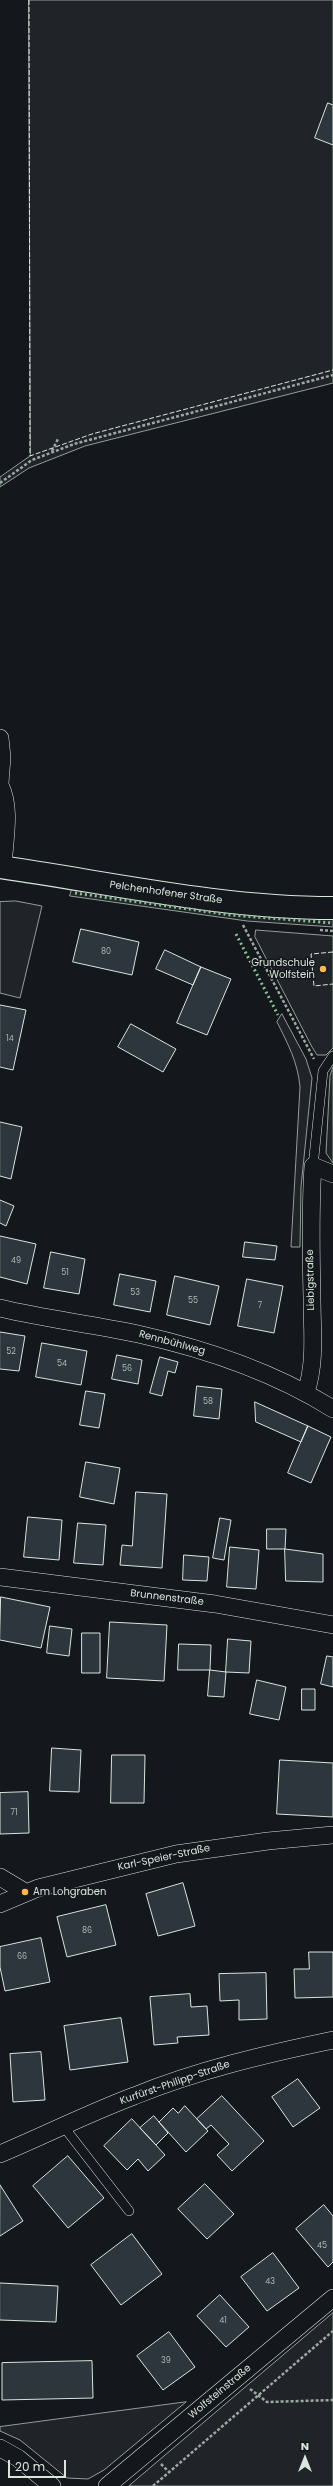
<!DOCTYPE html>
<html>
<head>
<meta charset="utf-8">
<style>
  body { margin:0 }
  #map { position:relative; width:333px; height:2486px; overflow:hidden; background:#14181c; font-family:Poppins,sans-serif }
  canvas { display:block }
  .north { position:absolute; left:285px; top:2438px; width:40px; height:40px; -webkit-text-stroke:3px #14181c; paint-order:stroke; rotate:0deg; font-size:11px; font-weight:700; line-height:16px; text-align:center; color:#d8e6dc }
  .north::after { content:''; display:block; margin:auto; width:14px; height:18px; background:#d8e6dc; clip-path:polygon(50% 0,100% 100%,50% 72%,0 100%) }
  .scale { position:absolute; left:8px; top:2460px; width:58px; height:18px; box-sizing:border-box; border:2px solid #d8e6dc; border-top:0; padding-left:5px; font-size:12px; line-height:14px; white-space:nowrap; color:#d8e6dc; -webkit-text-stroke:3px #14181c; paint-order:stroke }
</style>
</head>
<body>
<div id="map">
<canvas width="333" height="2486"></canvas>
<div class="north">N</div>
<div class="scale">20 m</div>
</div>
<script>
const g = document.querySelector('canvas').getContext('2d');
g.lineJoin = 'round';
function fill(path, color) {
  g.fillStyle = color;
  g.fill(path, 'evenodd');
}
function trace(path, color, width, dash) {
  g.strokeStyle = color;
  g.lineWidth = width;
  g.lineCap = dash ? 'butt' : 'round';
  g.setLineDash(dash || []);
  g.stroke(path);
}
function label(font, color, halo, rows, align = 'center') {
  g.font = font + ' Poppins,sans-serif';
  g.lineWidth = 3;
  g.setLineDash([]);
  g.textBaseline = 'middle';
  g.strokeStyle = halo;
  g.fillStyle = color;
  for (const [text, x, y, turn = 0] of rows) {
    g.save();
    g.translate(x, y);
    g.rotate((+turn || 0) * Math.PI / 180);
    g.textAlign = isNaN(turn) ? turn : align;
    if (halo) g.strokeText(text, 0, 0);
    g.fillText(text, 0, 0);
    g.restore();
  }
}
const green = new Path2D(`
  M29 0H333V383L85 446 29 468 0 487V477L30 456Z
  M72 889 333 918V927L247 921 70 896Z
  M16 901 42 906 20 998 0 993V902Z
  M256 930 333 936V1048L326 1055H317L312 1047 255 937Z
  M282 1014 306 1059 312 1078 301 1187 300 1247H291L300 1087C298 1063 288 1044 277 1022Z
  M333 1067V1163L326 1153 330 1076Z
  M333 2313V2486H129Z
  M186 2402 104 2470 88 2479 67 2478 20 2440 0 2431V2427Z`);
fill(green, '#202428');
trace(green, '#939e99', 1);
const building = new Path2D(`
  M328 103 333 105V145L315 138Z
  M81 929 139 942 132 975 73 962Z
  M165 950 201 967 193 985 156 969Z
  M201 967 231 979 207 1035 177 1023Z
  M0 1005 26 1010 13 1070 0 1067Z
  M131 1024 176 1049 163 1072 118 1047Z
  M0 1122 22 1127 11 1179 0 1176Z
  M0 1200 14 1206 6 1226 0 1223Z
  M0 1236 36 1244 27 1284 0 1277Z
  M245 1242 277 1246 275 1260 243 1257Z
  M51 1252 85 1259 79 1294 44 1288Z
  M120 1274 156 1281 150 1312 114 1305Z
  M175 1276 219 1286 210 1325 167 1315Z
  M247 1279 283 1286 274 1333 238 1326Z
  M0 1332 25 1336 19 1371 0 1369Z
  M42 1343 87 1351 81 1385 36 1377Z
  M117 1355 142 1360 138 1384 112 1379Z
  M160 1357 178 1362 175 1373 168 1371 162 1396 150 1393Z
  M197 1386 222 1389 219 1419 194 1416Z
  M86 1391 105 1394 99 1428 80 1425Z
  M255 1402 308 1426 301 1442 256 1422Z
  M308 1426 331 1437 311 1483 288 1473Z
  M86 1462 120 1468 114 1504 80 1497Z
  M136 1492 167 1494 162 1568 120 1565 122 1545 132 1546Z
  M28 1517 62 1520 59 1560 24 1557Z
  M220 1518 231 1520 224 1560 213 1558Z
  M78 1523 106 1525 103 1565 74 1563Z
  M267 1529H286L285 1549H267Z
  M230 1547 259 1550 256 1589 227 1587Z
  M285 1549 323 1554V1582L286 1581Z
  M184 1555 209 1557 207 1581 183 1580Z
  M1 1597 50 1607 41 1648 0 1640Z
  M110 1622 167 1625 164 1681 107 1678Z
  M50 1626 72 1629 69 1656 47 1653Z
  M82 1633H100V1673H82Z
  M228 1639 251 1641 249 1673 226 1672Z
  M179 1644 211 1645 210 1670H178Z
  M327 1656 333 1657V1687L321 1684Z
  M210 1670 226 1672 224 1697 208 1696Z
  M257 1680 286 1687 279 1720 250 1714Z
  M302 1689H315V1710H302Z
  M52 1748 81 1750 79 1792 50 1791Z
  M112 1755H145L144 1803H111Z
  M280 1760 333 1763V1817L277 1814Z
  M28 1792 29 1833 0 1834V1793Z
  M183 1883 195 1926 158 1936 146 1894Z
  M106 1905 116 1945 67 1957 57 1917Z
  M41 1938 50 1982 5 1991 0 1967V1947Z
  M309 1952H333V1997L295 1998 294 1969H309Z
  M266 1973 267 2019 239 2020V2000L220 2001 219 1974Z
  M190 1994 191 2007 207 2006 209 2035 177 2037 178 2043 154 2045 150 1997Z
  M121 2018 128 2062 70 2070 64 2026Z
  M41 2052 45 2100 13 2102 10 2054Z
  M298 2079 320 2108 293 2127 272 2097Z
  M222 2096 264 2141 232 2171 217 2155 229 2144 211 2125 206 2129 197 2119Z
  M185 2106 208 2131 186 2152 159 2122 173 2108 178 2113Z
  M154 2116 168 2133 156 2145 140 2128Z
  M132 2119 165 2155 148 2171 138 2159 127 2170 104 2146Z
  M68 2156 104 2198 68 2228 33 2186Z
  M205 2184 234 2214 207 2239 178 2209Z
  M0 2185 23 2221 0 2236Z
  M324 2205 333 2216V2262L328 2267 296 2229Z
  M132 2234 162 2274 121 2305 91 2265Z
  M273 2253 299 2288 267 2311 241 2277Z
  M0 2283 58 2286 56 2322 0 2320Z
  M220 2295 249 2327 226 2347 197 2316Z
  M169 2332 195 2367 163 2390 137 2356Z
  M92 2361 93 2398 2 2400V2363Z`);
fill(building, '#2c363c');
trace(building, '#d8e6dc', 1);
const service = new Path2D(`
  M313 1166 323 1071 333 1056
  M64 2127 129 2211`);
const minor = new Path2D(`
  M0 738 2 757 0 783
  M0 785C12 809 4 841 3 868
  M0 1308C45 1319 92 1324 138 1334 206 1349 274 1372 333 1409
  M306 1392C316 1362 312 1330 312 1298 311 1254 310 1210 313 1166L333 1174
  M0 1577 215 1604 333 1625
  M0 1877 25 1892
  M0 1904 38 1888 176 1854 268 1841 333 1835
  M0 2154C45 2135 89 2113 134 2096 198 2070 266 2054 333 2040
  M0 2448 18 2458 52 2486
  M107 2486 333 2298`);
const secondary = new Path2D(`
  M0 867C111 883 221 908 333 908`);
trace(service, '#d8e6dc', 10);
trace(minor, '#d8e6dc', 18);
trace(secondary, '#d8e6dc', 24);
trace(new Path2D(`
  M52 451 58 439
  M0 483 32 460 74 444 333 375
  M243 925 314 1059
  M320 930 333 931
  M250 2389 267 2402 333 2400
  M161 2464 169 2472
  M153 2486 333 2331`), '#9da8a2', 2.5, [3, 2]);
trace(service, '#14181c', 9);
trace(minor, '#14181c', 17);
trace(secondary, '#14181c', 22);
trace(new Path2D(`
  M75 893 231 915 333 923
  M236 934 278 1015`), '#8ac095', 3, [2, 3]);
trace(new Path2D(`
  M29 0 30 456 92 434 333 370
  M333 952 311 954 314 986 333 984`), '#d8e6dc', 1, [5, 2]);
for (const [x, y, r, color] of [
  [323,969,4,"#ffb74d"],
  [25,1892,4,"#ffb74d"]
]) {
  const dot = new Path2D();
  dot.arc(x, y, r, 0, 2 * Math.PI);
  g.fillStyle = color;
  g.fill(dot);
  trace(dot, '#14181c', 1.5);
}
label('8px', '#adbab4', null, [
  ["80",106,952],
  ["14",10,1039],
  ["49",16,1261],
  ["51",65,1273],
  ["53",135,1293],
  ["55",193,1301],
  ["7",260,1306],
  ["52",11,1352],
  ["54",62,1364],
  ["56",127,1369],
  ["58",208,1402],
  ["71",14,1813],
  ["86",87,1931],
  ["66",22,1957],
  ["45",322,2246],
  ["43",270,2282],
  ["41",223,2321],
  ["39",166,2361]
]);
label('10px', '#d8e6dc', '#14181c', [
  ["Pelchenhofener Straße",166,893,8],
  ["Liebigstraße",311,1280,-91],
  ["Rennbühlweg",172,1343,15],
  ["Brunnenstraße",167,1598,7],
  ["Karl-Speier-Straße",164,1858,-12],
  ["Kurfürst-Philipp-Straße",175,2083,-19],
  ["Wolfsteinstraße",220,2392,-40]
]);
label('10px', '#d8e6dc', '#14181c', [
  ["Grundschule",315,963],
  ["Wolfstein",315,975],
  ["Am Lohgraben",33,1892,"left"]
], 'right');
</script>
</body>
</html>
